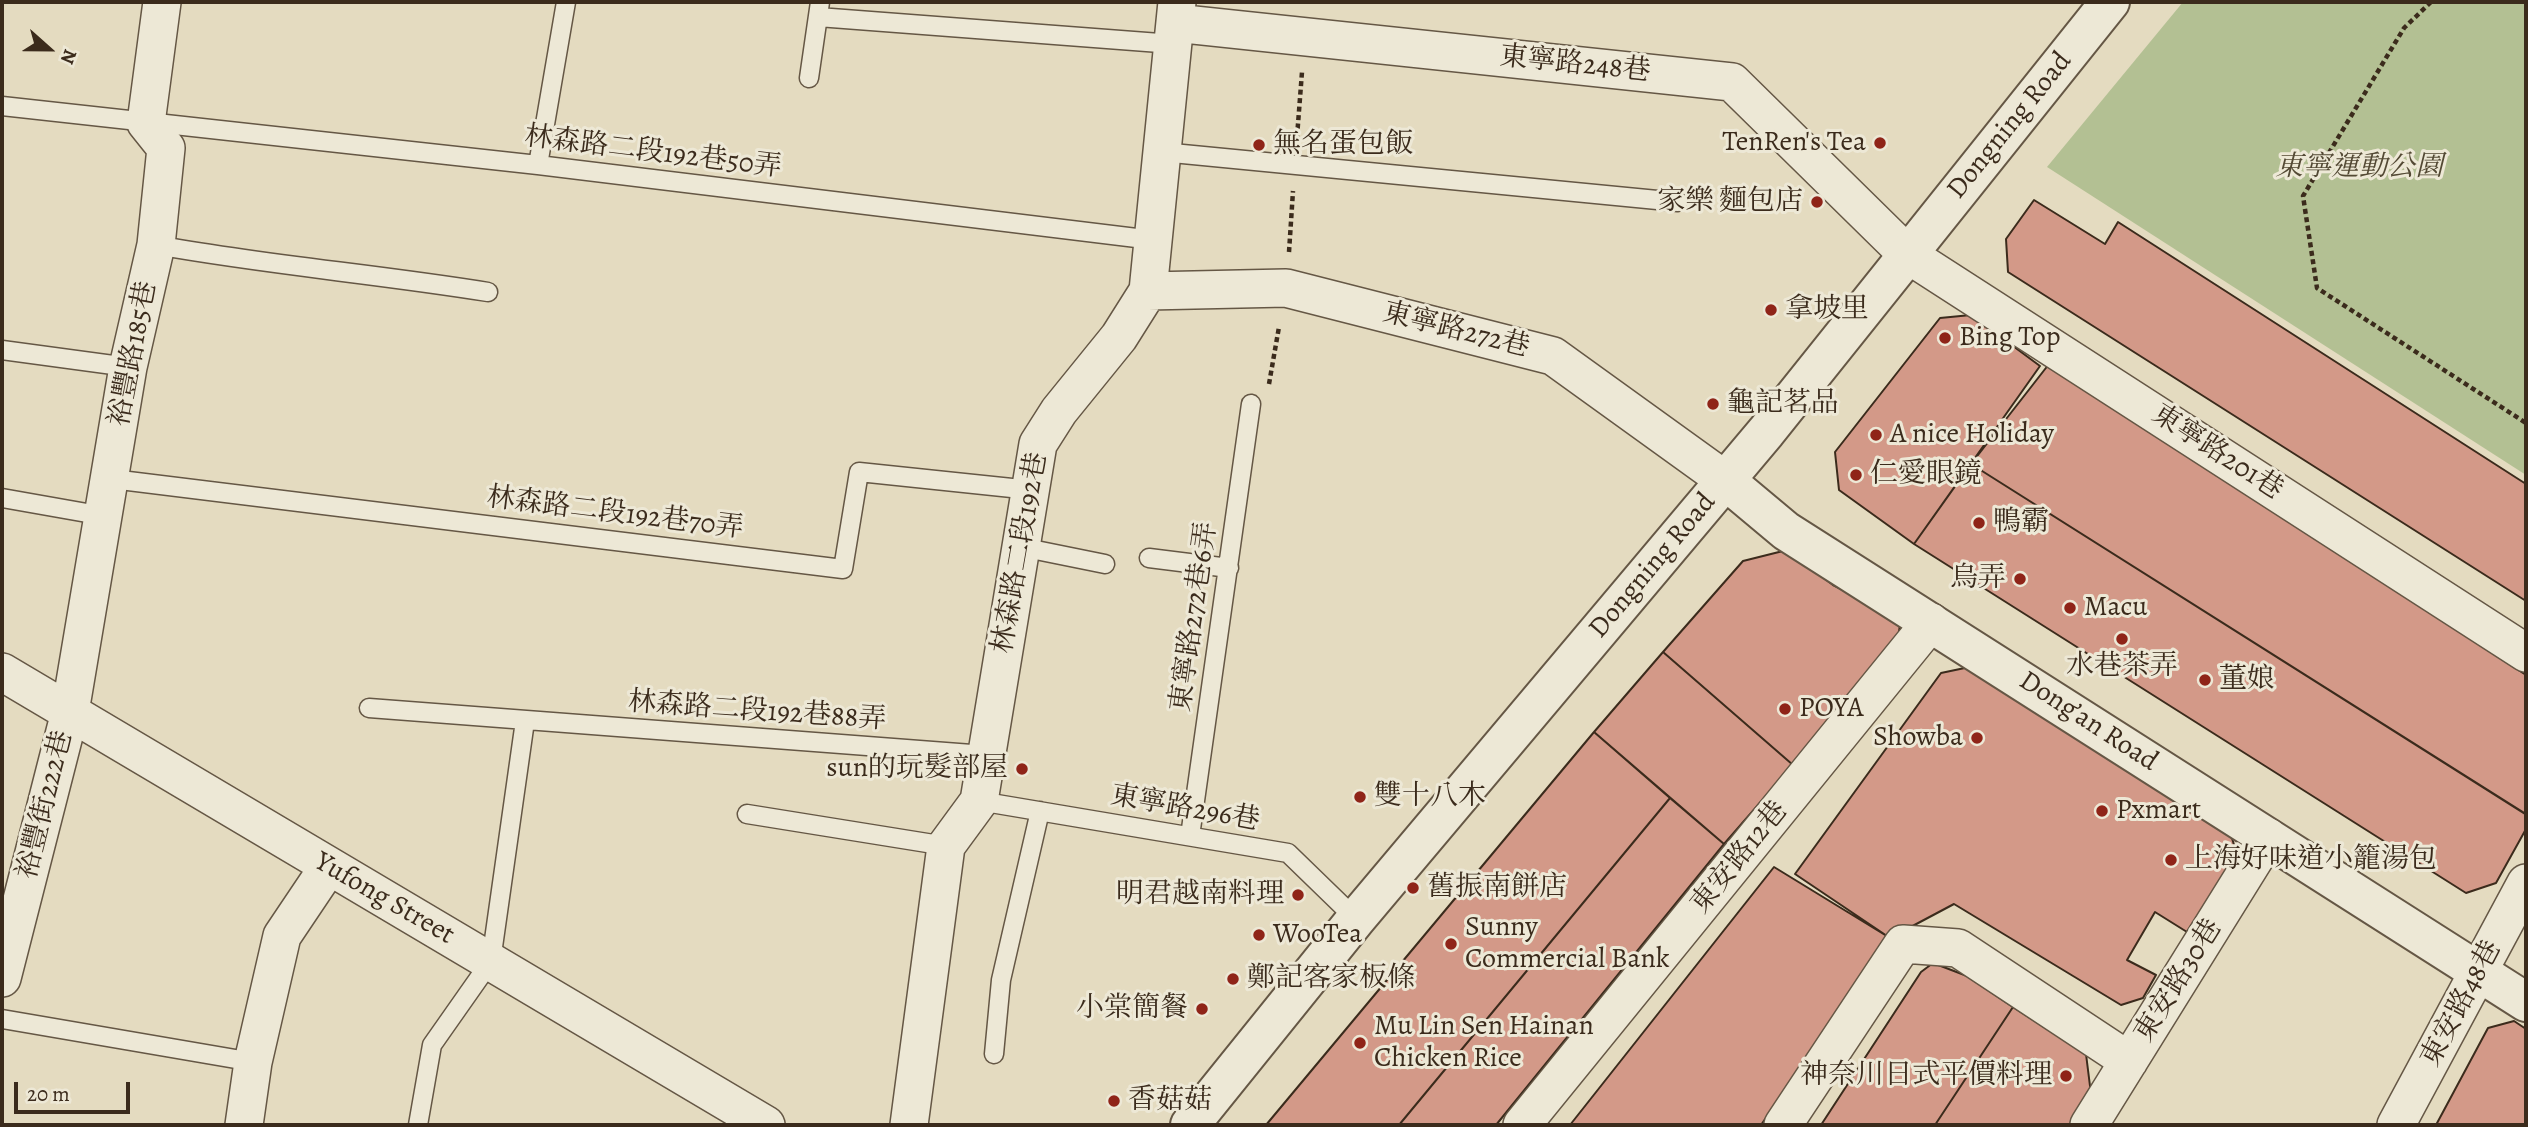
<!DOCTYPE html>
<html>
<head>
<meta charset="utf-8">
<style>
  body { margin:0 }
  #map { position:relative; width:2528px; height:1127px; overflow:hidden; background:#e4dbc0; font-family:Alegreya,serif }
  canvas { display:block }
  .frame { position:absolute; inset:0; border:4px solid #3b2b1c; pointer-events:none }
  .north { position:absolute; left:14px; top:14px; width:70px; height:70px; -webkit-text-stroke:5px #ede8d6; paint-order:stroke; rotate:111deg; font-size:19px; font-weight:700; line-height:28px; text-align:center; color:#3b2b1c }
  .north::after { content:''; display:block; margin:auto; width:24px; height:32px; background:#3b2b1c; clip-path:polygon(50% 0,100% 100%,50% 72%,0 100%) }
  .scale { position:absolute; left:14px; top:1082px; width:116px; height:32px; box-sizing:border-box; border:4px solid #3b2b1c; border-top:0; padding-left:9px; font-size:21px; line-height:24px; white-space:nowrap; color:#3b2b1c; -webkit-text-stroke:5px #ede8d6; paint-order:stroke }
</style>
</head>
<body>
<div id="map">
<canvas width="2528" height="1127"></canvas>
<div class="frame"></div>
<div class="north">N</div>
<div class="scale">20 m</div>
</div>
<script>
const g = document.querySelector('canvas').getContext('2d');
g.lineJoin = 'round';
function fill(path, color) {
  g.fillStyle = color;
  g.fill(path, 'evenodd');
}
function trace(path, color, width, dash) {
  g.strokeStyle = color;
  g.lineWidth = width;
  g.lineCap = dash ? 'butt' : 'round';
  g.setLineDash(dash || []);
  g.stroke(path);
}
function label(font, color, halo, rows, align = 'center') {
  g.font = font + ' Alegreya,"Noto Serif TC",serif';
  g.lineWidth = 6;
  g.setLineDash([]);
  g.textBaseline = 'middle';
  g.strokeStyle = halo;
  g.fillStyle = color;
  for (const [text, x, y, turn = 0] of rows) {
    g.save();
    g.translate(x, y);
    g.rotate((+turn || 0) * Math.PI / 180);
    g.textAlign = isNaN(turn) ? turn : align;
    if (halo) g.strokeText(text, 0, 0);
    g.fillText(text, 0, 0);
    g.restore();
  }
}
fill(new Path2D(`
  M2183 2H2526V475L2047 167Z`), '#b3c093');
const building = new Path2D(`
  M2034 200 2105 244 2118 222 2526 484V601L2008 272 2006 239Z
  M1971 315 2040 366 1914 544 1839 490 1835 452 1940 318Z
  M2049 364 2526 675 2525 814 1971 464Z
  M1971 464 2526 814V829L2496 883 2466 893 1914 544Z
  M1787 550 1833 585 1901 619 1897 644 1793 765 1663 652 1743 561Z
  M1663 652 1793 765 1724 844 1594 732Z
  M1979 665 2229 828 2237 855 2187 932 2155 912 2127 960 2156 975 2143 998 2121 1005 1954 904 1890 938 1795 874 1941 673Z
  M1594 732 1670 798 1399 1125H1266Z
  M1670 798 1724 844 1496 1125H1399Z
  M1774 867 1890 938 1761 1125H1570Z
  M1933 963 1967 976 2013 1007 1935 1125H1821L1921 972Z
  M2013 1007 2086 1054 2091 1094 2071 1125H1935Z
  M2514 1021 2526 1029V1125H2436L2488 1028Z`);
fill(building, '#d39988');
trace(building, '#3b2b1c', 2);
const service = new Path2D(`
  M818 17 1173 44
  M809 78 820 2
  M2 106 538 165 1153 240
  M1162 152 1678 202
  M538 165 566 2
  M156 245C266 265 377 274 488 292
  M2 350 128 367
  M112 479 843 569 859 472 1031 490
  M2 498 104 516
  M1021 547 1105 564
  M1149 558 1229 568
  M369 708 985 755
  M979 801 1288 853 1356 919
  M747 814 946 846
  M1190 836 1251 404
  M2 1019 253 1062
  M994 1054 1001 980 1040 811
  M418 1125 432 1045 491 961 525 721`);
const minor = new Path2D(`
  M1175 23 1732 82 1907 254 2526 653
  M1148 291 1286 288 1553 356 1725 480
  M2 672 766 1125
  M2 978 70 712 128 367 156 245 166 148 146 123 162 2
  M244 1125 253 1062 282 936 329 866
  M909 1125 946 846 979 801 1038 444 1059 411 1119 337 1148 291 1177 2
  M1522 1125 1931 622
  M1783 1125 1903 944 1958 948 2129 1061
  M2089 1125 2268 837
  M2396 1125 2526 883`);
const tertiary = new Path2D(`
  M1725 480 1786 531 2526 1002
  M1190 1125 1356 919 1766 432 2110 2`);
trace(service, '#655745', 21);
trace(minor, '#655745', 40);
trace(tertiary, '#655745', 42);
trace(new Path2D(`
  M2431 2 2404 28 2303 196 2317 288 2526 423
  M1297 137 1302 72
  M1289 252 1293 191
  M1269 384 1279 327`), '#3b2b1c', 4.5, [5, 3.5]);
trace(service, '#ede8d6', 18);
trace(minor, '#ede8d6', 37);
trace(tertiary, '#ede8d6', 38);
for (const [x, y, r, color] of [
  [1880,143,7,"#8f2418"],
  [1259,145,7,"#8f2418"],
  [1817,202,7,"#8f2418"],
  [1771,310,7,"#8f2418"],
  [1945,338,7,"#8f2418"],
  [1713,404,7,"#8f2418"],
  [1876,435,7,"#8f2418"],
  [1856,475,7,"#8f2418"],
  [1979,523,7,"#8f2418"],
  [2020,579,7,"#8f2418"],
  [2070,608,7,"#8f2418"],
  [2122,639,7,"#8f2418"],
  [2205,680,7,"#8f2418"],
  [1785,709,7,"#8f2418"],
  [1977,738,7,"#8f2418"],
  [1022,769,7,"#8f2418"],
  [1360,797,7,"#8f2418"],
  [2102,811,7,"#8f2418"],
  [2171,860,7,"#8f2418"],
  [1413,888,7,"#8f2418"],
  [1298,895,7,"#8f2418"],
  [1259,935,7,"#8f2418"],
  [1451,944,7,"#8f2418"],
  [1233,979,7,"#8f2418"],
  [1202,1009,7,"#8f2418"],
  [1360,1043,7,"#8f2418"],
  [2066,1076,7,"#8f2418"],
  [1114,1101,7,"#8f2418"]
]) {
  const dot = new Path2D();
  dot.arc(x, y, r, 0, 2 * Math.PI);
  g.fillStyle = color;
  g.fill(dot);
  trace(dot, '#ede8d6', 2.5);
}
label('28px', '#3b2b1c', '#ede8d6', [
  ["東寧路248巷",1575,65,6],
  ["Dongning Road",2010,126,-51],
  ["林森路二段192巷50弄",653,153,7],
  ["東寧路272巷",1456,331,14],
  ["裕豐路185巷",134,354,-79],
  ["東寧路201巷",2217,453,33],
  ["林森路二段192巷70弄",615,514,7],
  ["林森路二段192巷",1021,553,-80],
  ["Dongning Road",1653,566,-50],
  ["東寧路272巷6弄",1195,617,-82],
  ["林森路二段192巷88弄",757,712,4],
  ["Dong’an Road",2088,722,33],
  ["裕豐街222巷",46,805,-76],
  ["東寧路296巷",1185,809,10],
  ["東安路12巷",1740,858,-51],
  ["Yufong Street",384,899,30],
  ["東安路30巷",2179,981,-58],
  ["東安路48巷",2462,1004,-62]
]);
label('28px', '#3b2b1c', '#ede8d6', [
  ["TenRen's Tea",1866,143,"right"],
  ["無名蛋包飯",1273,145],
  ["家樂 麵包店",1803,202,"right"],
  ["拿坡里",1785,310],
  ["Bing Top",1959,338],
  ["龜記茗品",1727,404],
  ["A nice Holiday",1890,435],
  ["仁愛眼鏡",1870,475],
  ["鴨霸",1993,523],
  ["烏弄",2006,579,"right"],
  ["Macu",2084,608],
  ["水巷茶弄",2122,667,"center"],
  ["董娘",2219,680],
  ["POYA",1799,709],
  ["Showba",1963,738,"right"],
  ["sun的玩髮部屋",1008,769,"right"],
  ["雙十八木",1374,797],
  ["Pxmart",2116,811],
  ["上海好味道小籠湯包",2185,860],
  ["舊振南餅店",1427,888],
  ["明君越南料理",1284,895,"right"],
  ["Sunny",1465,928],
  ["Commercial Bank",1465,960],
  ["WooTea",1273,935],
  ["鄭記客家板條",1247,979],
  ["小棠簡餐",1188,1009,"right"],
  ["Mu Lin Sen Hainan",1374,1027],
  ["Chicken Rice",1374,1059],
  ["神奈川日式平價料理",2052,1076,"right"],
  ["香菇菇",1128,1101]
], 'left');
label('italic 28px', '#534934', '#ede8d6', [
  ["東寧運動公園",2359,168]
]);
</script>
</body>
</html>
